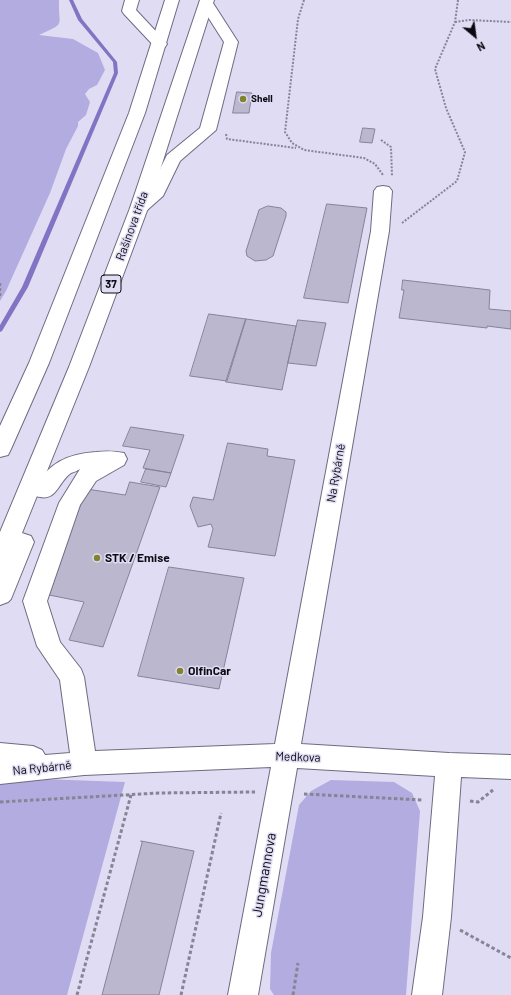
<!DOCTYPE html>
<html>
<head>
<meta charset="utf-8">
<style>
  body { margin:0 }
  #map { position:relative; width:511px; height:995px; overflow:hidden; background:#dfdcf4; font-family:Barlow,sans-serif }
  canvas { display:block }
  .north { position:absolute; left:455px; top:16px; width:40px; height:40px; -webkit-text-stroke:3px #dfdcf4; paint-order:stroke; rotate:151deg; font-size:11px; font-weight:700; line-height:16px; text-align:center; color:#0b0a12 }
  .north::after { content:''; display:block; margin:auto; width:14px; height:18px; background:#0b0a12; clip-path:polygon(50% 0,100% 100%,50% 72%,0 100%) }
</style>
</head>
<body>
<div id="map">
<canvas width="511" height="995"></canvas>
<div class="north">N</div>
</div>
<script>
const g = document.querySelector('canvas').getContext('2d');
g.lineJoin = 'round';
function fill(path, color) {
  g.fillStyle = color;
  g.fill(path, 'evenodd');
}
function trace(path, color, width, dash) {
  g.strokeStyle = color;
  g.lineWidth = width;
  g.lineCap = dash ? 'butt' : 'round';
  g.setLineDash(dash || []);
  g.stroke(path);
}
function label(font, color, halo, rows, align = 'center') {
  g.font = font + ' Barlow,sans-serif';
  g.lineWidth = 3;
  g.setLineDash([]);
  g.textBaseline = 'middle';
  g.strokeStyle = halo;
  g.fillStyle = color;
  for (const [text, x, y, turn = 0] of rows) {
    g.save();
    g.translate(x, y);
    g.rotate((+turn || 0) * Math.PI / 180);
    g.textAlign = isNaN(turn) ? turn : align;
    if (halo) g.strokeText(text, 0, 0);
    g.fillText(text, 0, 0);
    g.restore();
  }
}
fill(new Path2D(`
  M0 0H59C58 28 67 22 39 35L73 39 98 53 105 70 97 85 89 89 85 94 90 102 86 115 78 122V126L66 149 50 193 6 291 0 301Z
  M40 779 125 782 67 995H0V784Z
  M331 780 394 782 412 793 420 811 406 995H274L270 989 271 953 299 805 311 791Z`), '#b3ace1');
fill(new Path2D(`
  M69 0H73L82 19 117 62 118 73 28 287 2 331 0 332V325L22 287 114 73 113 62 78 20Z`), '#8374c3');
const building = new Path2D(`
  M237 92 252 93 249 113H233Z
  M363 128 375 129 372 143 360 142Z
  M327 204 367 208 348 303 304 298Z
  M268 206 281 208 286 212V216L273 256 266 260 255 261 247 256 246 251 259 210Z
  M403 280 490 290 489 309 511 311V329L487 326V328L399 318 404 290H402Z
  M209 314 246 319 227 381 190 376Z
  M246 319 296 326 282 390 226 382Z
  M298 320 326 323 316 366 288 363Z
  M131 427 184 435 171 473 143 468 150 450 123 446Z
  M228 443 268 449 267 456 295 460 275 556 208 547 213 529 211 524 198 527 190 506 193 497 213 500Z
  M146 469 171 473 166 487 141 482Z
  M130 482 160 487 103 647 69 640 84 602 44 594 87 489 125 495Z
  M169 567 244 578 219 689 138 676Z
  M141 841 194 851 159 995H102L142 843Z`);
fill(building, '#bab7cf');
trace(building, '#868399', 1);
const minor = new Path2D(`
  M125 0H139L136 10 165 41 167 44 165 47 160 48 155 47 124 14 122 11Z
  M201 0H211L238 42 216 130 180 161 163 196 145 212 139 213 133 212 130 208 150 189 167 155 200 128 224 42 199 3Z
  M383 186 389 187 392 191 389 231 301 744 449 753 511 755V779L461 777 451 917 442 995H412L423 917 435 776 297 768 258 995H228L271 767 84 775 0 784V743L33 746 42 750 45 755 70 753 60 680 37 646 23 601 59 503 80 469C77 471 74 472 71 473 57 483 57 503 36 496L33 490C48 463 67 454 96 452 106 451 114 451 124 453L127 459 124 465 96 481 80 505 47 601 60 642 81 669 84 677 95 751 275 744 371 231 374 191 377 187Z`);
const major = new Path2D(`
  M165 0H179L145 113 49 363 11 449 8 455 0 457V426L29 363 129 113Z
  M200 0H214L148 208 89 367 22 533 31 536 34 542 11 599 8 602 0 605V532L69 367 130 208Z`);
trace(minor, '#6e6b81', 2);
trace(major, '#6e6b81', 2);
trace(new Path2D(`
  M304 0 298 19 285 132 292 143 304 150 364 158 375 164 383 175
  M455 22 469 20 511 22
  M226 134 227 139 296 148
  M381 140 391 147 392 176
  M402 223 457 181 465 152 446 108 435 69 455 22 458 0`), '#878496', 2, [2, 1.5]);
trace(new Path2D(`
  M0 283V297`), '#878496', 2.5, [3, 2]);
trace(new Path2D(`
  M304 794 423 800
  M470 801 478 802 493 790
  M0 802 159 793 255 792
  M460 930 511 958
  M77 995 131 795
  M181 995 221 813
  M293 995 298 963`), '#878496', 3, [3.5, 2.5]);
fill(minor, '#fff');
fill(major, '#fff');
for (const [x, y, r, color] of [
  [243,99,4,"#81832e"],
  [97,558,4,"#81832e"],
  [180,671,4,"#81832e"]
]) {
  const dot = new Path2D();
  dot.arc(x, y, r, 0, 2 * Math.PI);
  g.fillStyle = color;
  g.fill(dot);
  trace(dot, '#dfdcf4', 1.5);
}
label('bold 10px', '#0b0a12', '#dfdcf4', [
  ["Shell",251,99]
], 'left');
for (const [x, y, w] of [
  [111,284,20]
]) {
  const box = new Path2D();
  box.roundRect(x - w / 2, y - 9, w, 18, 3);
  g.fillStyle = '#dfdcf4';
  g.fill(box);
  trace(box, '#0b0a12', 1);
}
label('bold 11px', '#0b0a12', null, [
  ["37",111,284]
]);
label('12px', '#0b0a12', '#dfdcf4', [
  ["Rašínova třída",132,226,-70],
  ["Na Rybárně",336,473,-80],
  ["Medkova",298,757,2],
  ["Na Rybárně",42,768,-6]
]);
label('bold 12px', '#0b0a12', '#dfdcf4', [
  ["STK / Emise",105,558],
  ["OlfinCar",188,671]
], 'left');
label('14px', '#0b0a12', '#dfdcf4', [
  ["Jungmannova",264,875,-80]
]);
</script>
</body>
</html>
